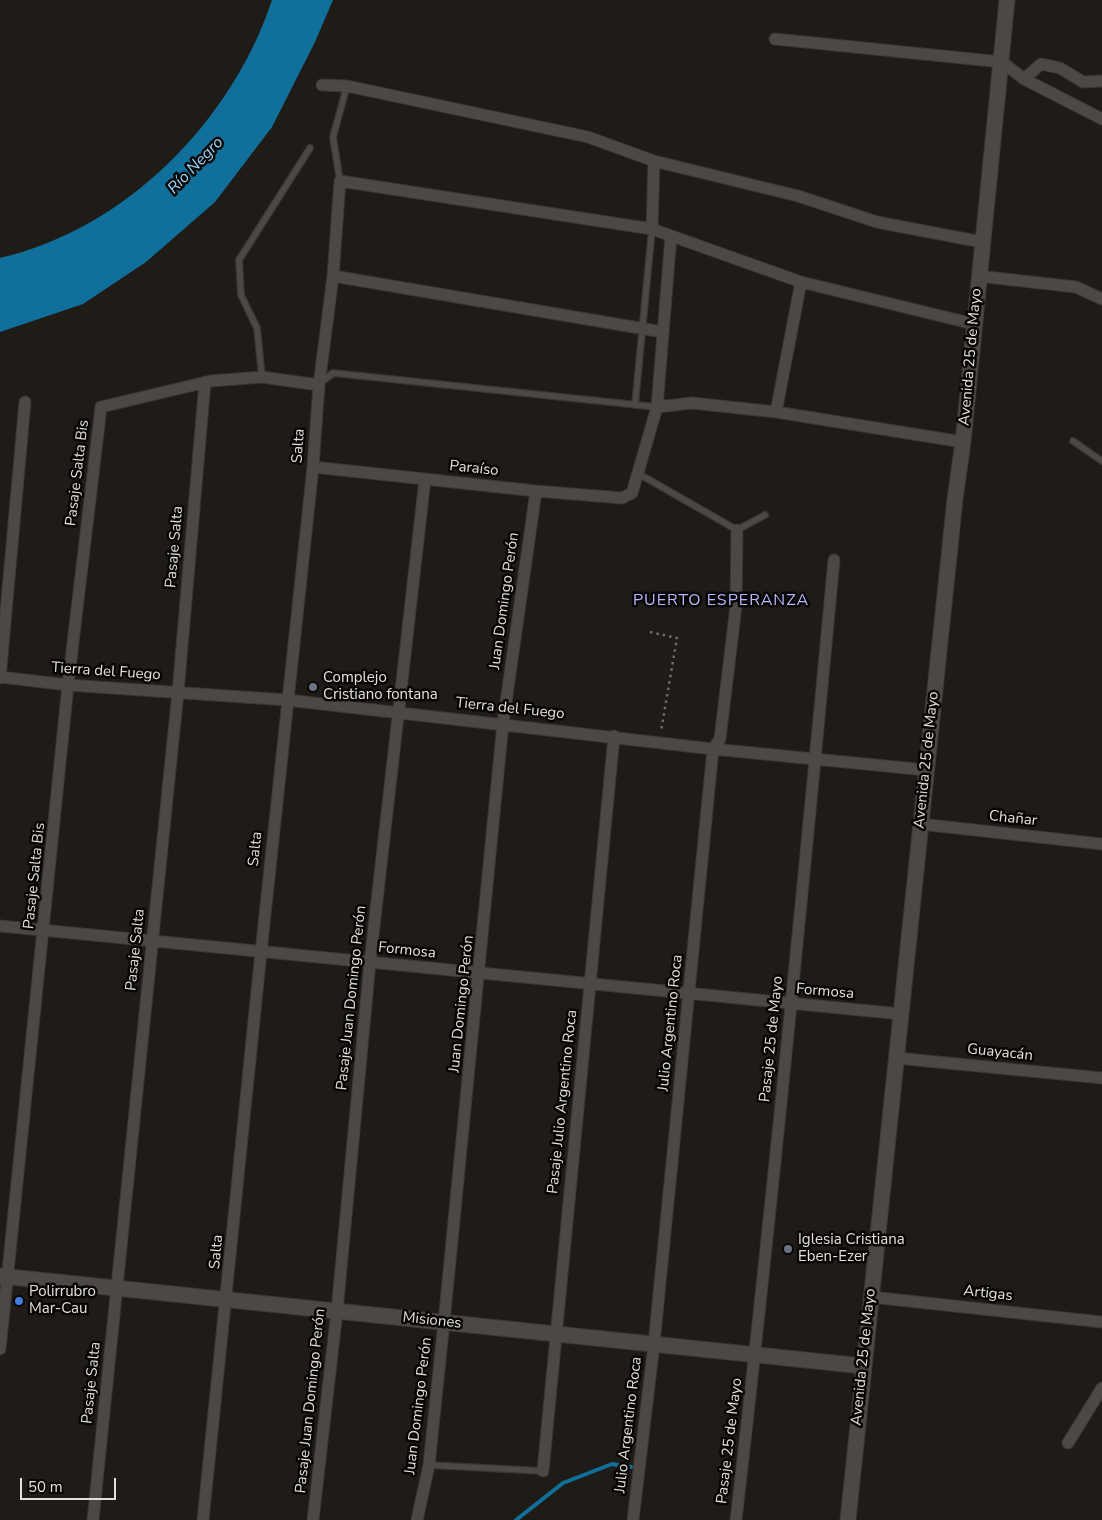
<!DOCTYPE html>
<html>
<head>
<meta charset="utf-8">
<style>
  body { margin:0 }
  #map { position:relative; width:1102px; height:1520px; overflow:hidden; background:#1f1b17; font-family:"Nunito Sans",sans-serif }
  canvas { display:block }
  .scale { position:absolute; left:20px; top:1478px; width:96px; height:22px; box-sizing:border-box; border:2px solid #e3e0dd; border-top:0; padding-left:6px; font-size:15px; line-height:18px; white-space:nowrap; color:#e3e0dd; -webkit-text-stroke:4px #070605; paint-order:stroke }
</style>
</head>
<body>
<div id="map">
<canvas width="1102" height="1520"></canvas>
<div class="scale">50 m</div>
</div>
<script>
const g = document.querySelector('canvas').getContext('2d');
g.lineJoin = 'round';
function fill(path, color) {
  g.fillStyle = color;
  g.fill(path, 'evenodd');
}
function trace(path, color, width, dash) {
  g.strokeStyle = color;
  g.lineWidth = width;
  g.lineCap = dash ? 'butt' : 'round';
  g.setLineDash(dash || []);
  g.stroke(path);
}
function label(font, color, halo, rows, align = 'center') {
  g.font = font + ' "Nunito Sans",sans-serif';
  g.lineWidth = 5;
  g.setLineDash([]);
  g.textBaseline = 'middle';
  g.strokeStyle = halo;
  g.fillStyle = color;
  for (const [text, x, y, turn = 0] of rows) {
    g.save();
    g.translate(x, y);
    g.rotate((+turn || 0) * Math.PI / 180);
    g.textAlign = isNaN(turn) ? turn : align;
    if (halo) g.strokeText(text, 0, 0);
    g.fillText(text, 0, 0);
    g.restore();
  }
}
fill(new Path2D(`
  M272 0H333L315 42 272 127 215 202 146 262 83 304 0 332V258C126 229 232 121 272 0Z`), '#10709b');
trace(new Path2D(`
  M516 1520 563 1483 612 1464 631 1467`), '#10709b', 4);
const lane = new Path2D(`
  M340 181 333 137 347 86
  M262 377 257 328 241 295 239 260 310 148
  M319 384 333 373 657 407
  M635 405 652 229
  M1073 441 1102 461
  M639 474 737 530 765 515
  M429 1465 543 1471`);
const street = new Path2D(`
  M775 39 1002 62 1024 79 1102 119
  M1024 79 1041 64 1060 68 1083 82 1102 81
  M322 85 347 86 588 137 654 161 798 196 877 222 982 242
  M652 229 654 161
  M333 276 663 332
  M978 276 1076 287 1102 299
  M657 407 692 403 776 412 963 442
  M776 412 801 282
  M313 467 536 491 622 498 632 493 657 407 671 236
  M0 677 68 685 287 700 713 749 926 770
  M0 678 25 402
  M920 824 1102 844
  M0 926 901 1014
  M896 1058 1102 1078
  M871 1297 1102 1322
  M0 1349 68 685 101 407 211 381 262 377 319 385
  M1068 1443 1102 1388
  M543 1471 614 736
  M93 1520 178 692 205 382
  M203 1520 261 952 313 467 319 385 333 276 340 181 652 229 801 282 974 324
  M313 1520 337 1311 370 962 425 479
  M417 1520 429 1465 444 1322 503 723 536 491
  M633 1520 654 1344 713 749 720 739 736 606 737 530
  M736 1520C773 1201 804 880 834 560`);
const secondary = new Path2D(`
  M0 1276 863 1366
  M848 1520 955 499 963 442 1007 0`);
trace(lane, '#393634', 8);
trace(street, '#393634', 13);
trace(secondary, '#393634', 17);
trace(new Path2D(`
  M650 632 677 638 661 731`), '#6f6b68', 2.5, [2.5, 4]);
trace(lane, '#4d4844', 5.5);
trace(street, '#4d4844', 11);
trace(secondary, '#4d4844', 15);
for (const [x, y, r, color] of [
  [313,687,5,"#6b7280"],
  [788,1249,5,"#6b7280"],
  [19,1301,5,"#3f7fe0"]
]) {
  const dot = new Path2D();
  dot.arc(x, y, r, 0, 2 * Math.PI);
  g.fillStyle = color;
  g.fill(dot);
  trace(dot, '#070605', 2);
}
label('15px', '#e3e0dd', '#070605', [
  ["Avenida 25 de Mayo",971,357,-85],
  ["Salta",299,446,-86],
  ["Paraíso",474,469,6],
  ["Pasaje Salta Bis",78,473,-83],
  ["Pasaje Salta",175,547,-85],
  ["Juan Domingo Perón",505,601,-82],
  ["Tierra del Fuego",106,672,4],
  ["Tierra del Fuego",510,709,6],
  ["Avenida 25 de Mayo",927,760,-84],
  ["Chañar",1013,819,6],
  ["Salta",256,849,-84],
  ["Pasaje Salta Bis",35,876,-84],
  ["Pasaje Salta",136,950,-84],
  ["Formosa",407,951,6],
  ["Formosa",825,992,5],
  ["Pasaje Juan Domingo Perón",352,998,-84],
  ["Juan Domingo Perón",462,1004,-84],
  ["Julio Argentino Roca",671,1023,-84],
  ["Pasaje 25 de Mayo",772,1039,-84],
  ["Guayacán",1000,1053,6],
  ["Pasaje Julio Argentino Roca",563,1102,-84],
  ["Salta",217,1252,-85],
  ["Artigas",988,1294,6],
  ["Misiones",432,1321,6],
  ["Avenida 25 de Mayo",864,1357,-84],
  ["Pasaje Salta",92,1383,-84],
  ["Pasaje Juan Domingo Perón",311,1401,-84],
  ["Juan Domingo Perón",419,1406,-83],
  ["Julio Argentino Roca",629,1425,-83],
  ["Pasaje 25 de Mayo",730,1441,-83]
]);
label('15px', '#e3e0dd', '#070605', [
  ["Complejo",323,678],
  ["Cristiano fontana",323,695],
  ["Iglesia Cristiana",798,1240],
  ["Eben-Ezer",798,1257],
  ["Polirrubro",29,1292],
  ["Mar-Cau",29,1309]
], 'left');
label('italic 16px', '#98d5fa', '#070605', [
  ["Río Negro",196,166,-46]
]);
g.letterSpacing = '1px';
label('16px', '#b8b8ff', '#070605', [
  ["PUERTO ESPERANZA",721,601]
]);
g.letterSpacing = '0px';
</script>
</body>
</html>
